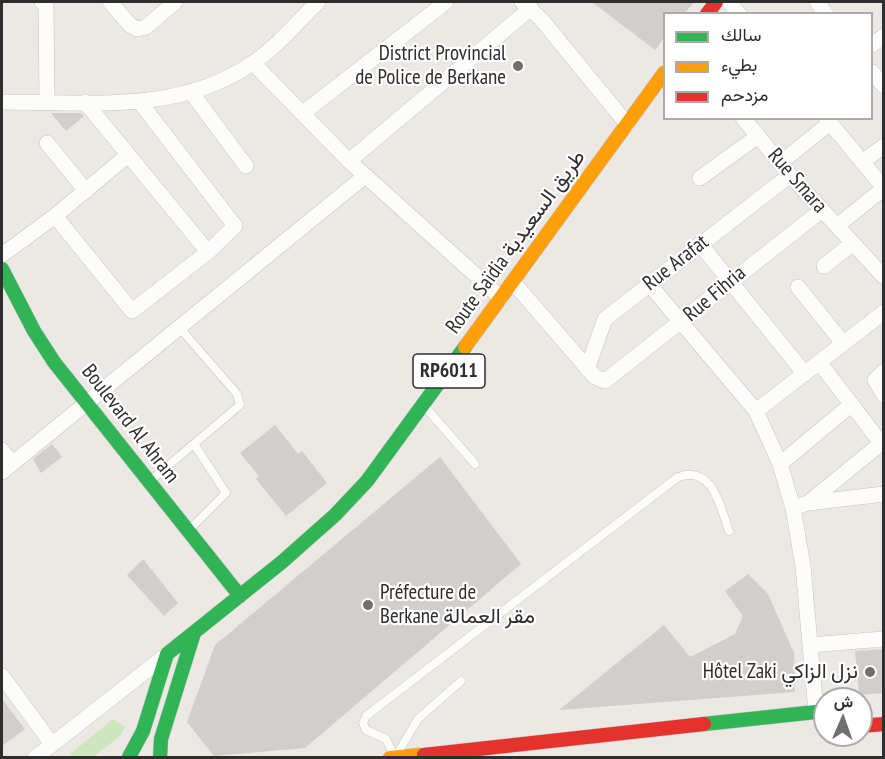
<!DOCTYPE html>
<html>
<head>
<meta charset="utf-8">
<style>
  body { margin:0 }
  #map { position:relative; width:885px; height:759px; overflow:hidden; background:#ece8e4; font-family:"PT Sans Narrow",Vazirmatn,sans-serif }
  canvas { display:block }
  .frame { position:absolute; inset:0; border:3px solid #2e2e2e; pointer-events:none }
  .legend { position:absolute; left:663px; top:12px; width:210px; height:108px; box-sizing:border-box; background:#fff; border:2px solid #ababab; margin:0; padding:8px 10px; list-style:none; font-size:18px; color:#2e2e2e }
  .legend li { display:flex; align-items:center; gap:12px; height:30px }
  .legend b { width:30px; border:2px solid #ababab }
  .north { position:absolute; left:813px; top:687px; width:60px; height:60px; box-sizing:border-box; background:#fff; border:2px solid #ababab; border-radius:50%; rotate:2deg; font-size:16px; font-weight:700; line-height:24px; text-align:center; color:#2e2e2e }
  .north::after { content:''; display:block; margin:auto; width:21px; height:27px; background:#706f6e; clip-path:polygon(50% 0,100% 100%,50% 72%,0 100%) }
</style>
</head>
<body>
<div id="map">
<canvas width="885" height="759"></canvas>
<div class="frame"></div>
<ul class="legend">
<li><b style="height:8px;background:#30b455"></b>سالك</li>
<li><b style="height:8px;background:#ff9f0a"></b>بطيء</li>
<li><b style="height:8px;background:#e5322d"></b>مزدحم</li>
</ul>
<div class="north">ش</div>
</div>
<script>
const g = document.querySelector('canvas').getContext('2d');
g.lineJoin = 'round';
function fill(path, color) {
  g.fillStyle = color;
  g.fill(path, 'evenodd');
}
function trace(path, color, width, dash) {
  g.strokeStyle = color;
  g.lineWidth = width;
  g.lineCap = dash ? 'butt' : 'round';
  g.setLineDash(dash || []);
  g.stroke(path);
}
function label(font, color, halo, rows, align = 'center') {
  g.font = font + ' "PT Sans Narrow",Vazirmatn,sans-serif';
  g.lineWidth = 4.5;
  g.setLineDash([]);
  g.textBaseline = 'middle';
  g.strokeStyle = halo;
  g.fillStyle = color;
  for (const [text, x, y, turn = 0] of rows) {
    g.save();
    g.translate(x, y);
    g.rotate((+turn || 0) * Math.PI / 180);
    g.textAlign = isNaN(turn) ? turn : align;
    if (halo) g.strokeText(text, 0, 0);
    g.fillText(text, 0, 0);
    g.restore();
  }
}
fill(new Path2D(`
  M113 719 125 727 120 736 93 757H73L70 754Z`), '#cee6be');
fill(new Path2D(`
  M592 2H694L684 14H664V38L655 50Z
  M51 113H81L84 116 66 131Z
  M275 425 298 454 302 451 327 483 286 516 256 479 259 476 240 453Z
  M52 444 62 457 41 473 33 459Z
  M440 457 521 564 305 748 214 756 187 722 215 645Z
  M143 559 178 603 164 616 127 575Z
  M748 574 768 594 794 653 795 692 559 710 664 625 690 657 735 634 743 616 725 591Z
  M884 649V693L859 695 855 651Z
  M2 699 25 729 2 746Z`), '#d1cecb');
const lane = new Path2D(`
  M427 409 475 464
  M150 481 240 405 237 394 179 327
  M190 529 226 493 194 444
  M399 751 418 719 461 681
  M392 752 386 739 366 730 363 723 366 716 678 477C713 465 720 506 729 531`);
const street = new Path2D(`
  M42 2 46 6 47 102
  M110 2 130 25 137 29 146 27 175 2
  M522 2 541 19 627 124
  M729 2 739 14
  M817 2 826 14
  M872 45 884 36
  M253 63 349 161 501 298
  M872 72 884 86
  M191 92 246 166
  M2 102C85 102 179 114 251 64 276 48 297 22 318 2
  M85 102 208 252
  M303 113 446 2
  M743 118 790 175 884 277
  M826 118 884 188
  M47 143 86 191
  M349 161 531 8
  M862 162 884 146
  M780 163 830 123
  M700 178 758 136
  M55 216 132 311 208 252 235 226 139 101
  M837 226 884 188
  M700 244 805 374
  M2 255 55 216 128 155
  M824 266 853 243
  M513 282 595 377 605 381 822 210
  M649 284 756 411 780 464 793 508 803 566 816 712
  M798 287 843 343
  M819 362 881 443
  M587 369 605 319 790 175
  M884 371 875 380 884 395
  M756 411 884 312
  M2 450 12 463
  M780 464 852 404
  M2 472 365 176
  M808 503 884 494
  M793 508 808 503 884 441
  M810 645 884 639
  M2 676 52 744
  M35 758 165 656`);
const fast = new Path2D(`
  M2 269 34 331 54 362 240 596
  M704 724 825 711
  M129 757 143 731 167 654 282 562 335 515 367 481 465 347
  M160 758 161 739 194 633`);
const slow = new Path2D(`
  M465 347 664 73
  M390 758 420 755 428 758`);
const jam = new Path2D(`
  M707 14 716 2
  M861 726 884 724
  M424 755 704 724`);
trace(lane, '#c5c4c5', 9);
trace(street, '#c5c4c5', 16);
trace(fast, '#c5c4c5', 15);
trace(slow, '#c5c4c5', 15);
trace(jam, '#c5c4c5', 15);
trace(lane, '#fcfcfb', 8);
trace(street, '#fcfcfb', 15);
trace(fast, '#30b455', 14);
trace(slow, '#ff9f0a', 14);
trace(jam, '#e5322d', 14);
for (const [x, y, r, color] of [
  [518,66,6,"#706f6e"],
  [368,605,6,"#706f6e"],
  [870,672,6,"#706f6e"]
]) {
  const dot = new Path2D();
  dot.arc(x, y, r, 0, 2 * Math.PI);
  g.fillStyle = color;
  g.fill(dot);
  trace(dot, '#fff', 2);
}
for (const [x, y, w] of [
  [449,371,72]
]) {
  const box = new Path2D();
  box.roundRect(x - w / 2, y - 17, w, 34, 4.5);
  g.fillStyle = '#fff';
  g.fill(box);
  trace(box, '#2e2e2e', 1.5);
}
label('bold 20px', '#2e2e2e', null, [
  ["RP6011",449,371]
]);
label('21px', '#2e2e2e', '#fff', [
  ["District Provincial",506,54],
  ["de Police de Berkane",506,78],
  ["Préfecture de",380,593,"left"],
  ["Berkane مقر العمالة",380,617,"left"],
  ["Hôtel Zaki نزل الزاكي",858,672]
], 'right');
label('21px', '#2e2e2e', '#fff', [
  ["Rue Smara",797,181,49],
  ["Route Saïdia طريق السعيدية",516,242,-54],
  ["Rue Arafat",676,263,-38],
  ["Rue Fihria",715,294,-40],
  ["Boulevard Al Ahram",130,424,52]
]);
</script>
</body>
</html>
